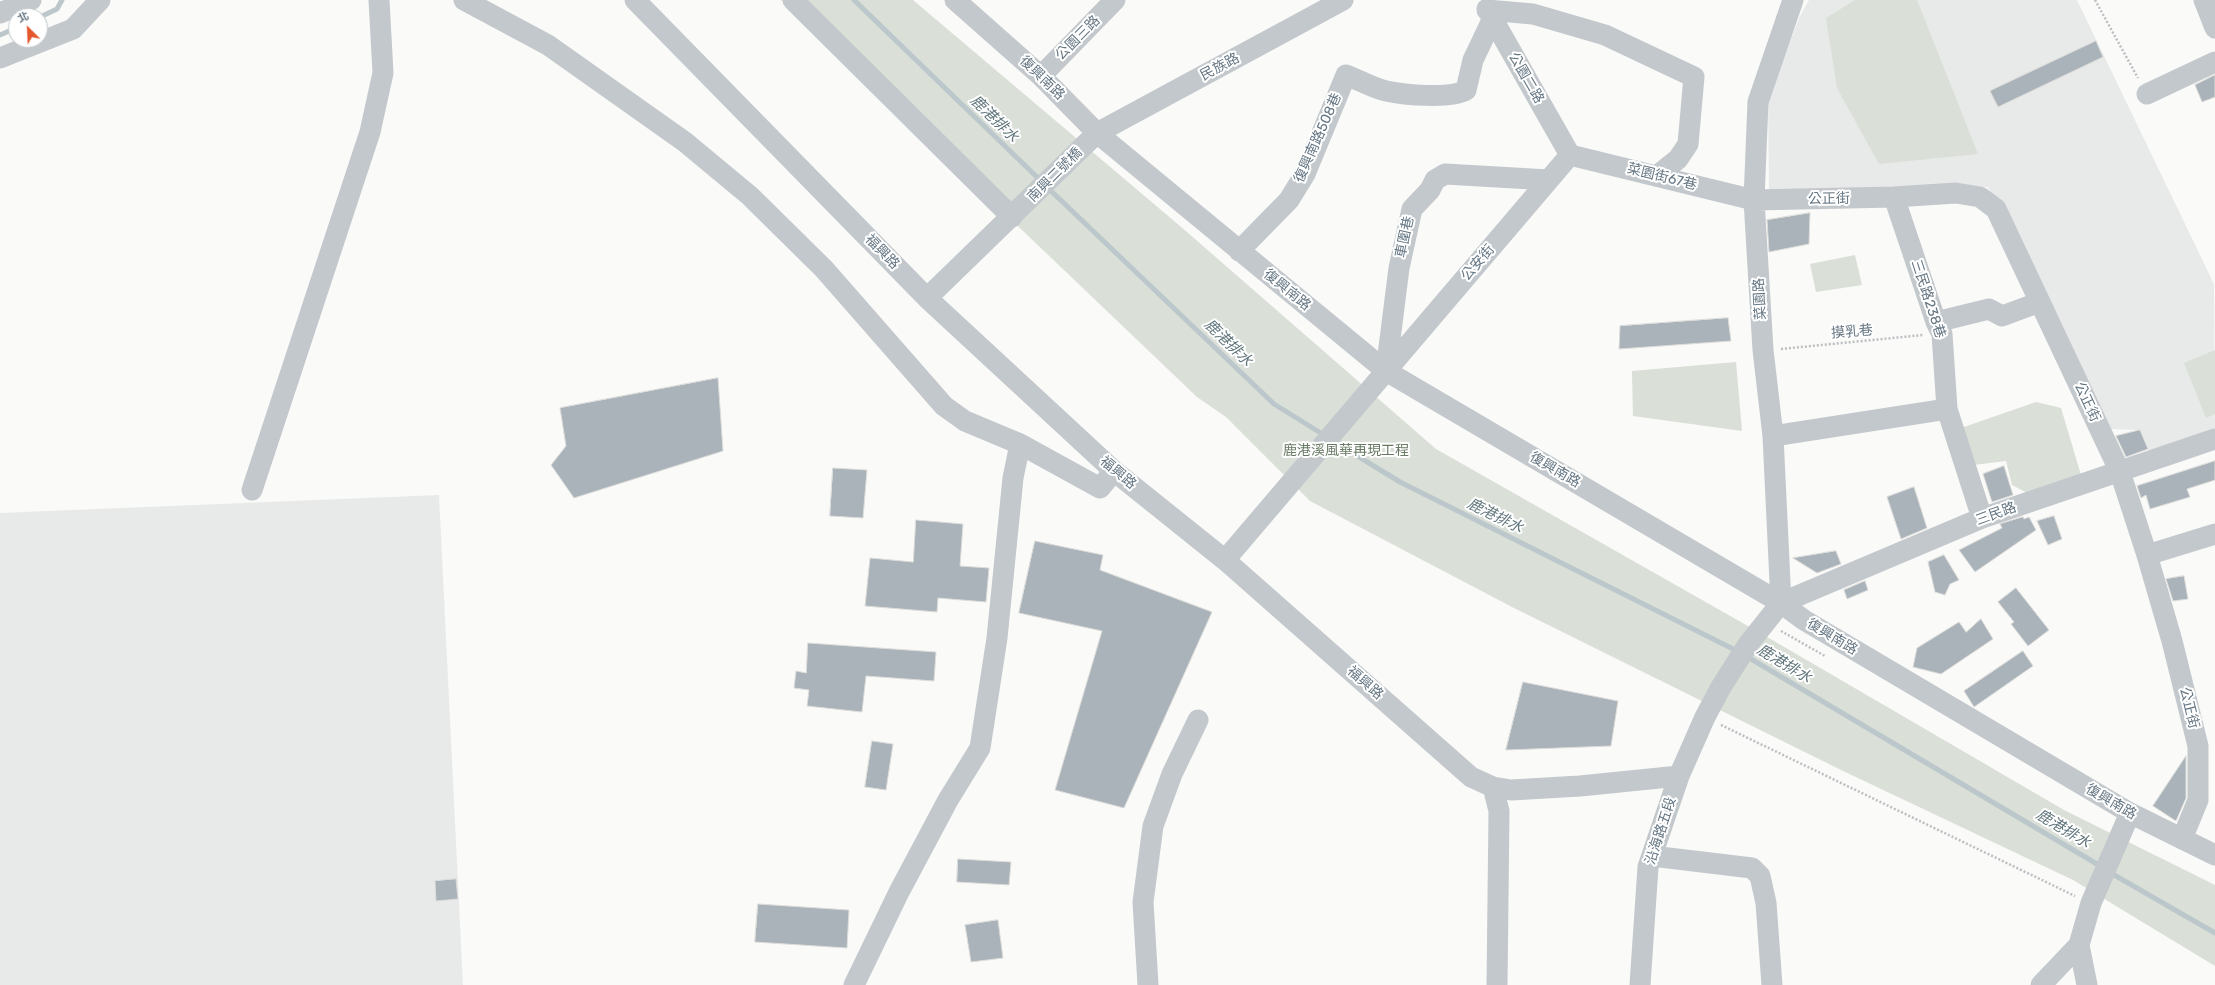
<!DOCTYPE html>
<html>
<head>
<meta charset="utf-8">
<style>
  body { margin:0 }
  #map { position:relative; width:2215px; height:985px; overflow:hidden; background:#fafaf8; font-family:Rubik,"Noto Sans TC",sans-serif }
  canvas { display:block }
  .north { position:absolute; left:8px; top:8px; width:40px; height:40px; box-sizing:border-box; background:#fff; border:1px solid #c1c8cd; border-radius:50%; rotate:336deg; font-size:11px; font-weight:700; line-height:16px; text-align:center; color:#657683 }
  .north::after { content:''; display:block; margin:auto; width:14px; height:18px; background:#e4572e; clip-path:polygon(50% 0,100% 100%,50% 72%,0 100%) }
</style>
</head>
<body>
<div id="map">
<canvas width="2215" height="985"></canvas>
<div class="north">北</div>
</div>
<script>
const g = document.querySelector('canvas').getContext('2d');
g.lineJoin = 'round';
function fill(path, color) {
  g.fillStyle = color;
  g.fill(path, 'evenodd');
}
function trace(path, color, width, dash) {
  g.strokeStyle = color;
  g.lineWidth = width;
  g.lineCap = dash ? 'butt' : 'round';
  g.setLineDash(dash || []);
  g.stroke(path);
}
function label(font, color, halo, rows, align = 'center') {
  g.font = font + ' Rubik,"Noto Sans TC",sans-serif';
  g.lineWidth = 4;
  g.setLineDash([]);
  g.textBaseline = 'middle';
  g.strokeStyle = halo;
  g.fillStyle = color;
  for (const [text, x, y, turn = 0] of rows) {
    g.save();
    g.translate(x, y);
    g.rotate((+turn || 0) * Math.PI / 180);
    g.textAlign = isNaN(turn) ? turn : align;
    if (halo) g.strokeText(text, 0, 0);
    g.fillText(text, 0, 0);
    g.restore();
  }
}
fill(new Path2D(`
  M1809 0H2077L2214 284 2215 432 2151 455 2140 430 2109 429 1988 187 1769 192 1768 97 1800 16Z
  M439 495 463 985H0V513Z`), '#e8e9e9');
fill(new Path2D(`
  M781 0H913L1180 226 1436 449 1762 634 2064 810 2215 885V966L2073 880 1841 770 1512 607 1310 501 1226 417 1197 397Z
  M1855 0H1917L1978 154 1879 164 1837 88 1826 18Z
  M1855 255 1862 285 1816 292 1810 264Z
  M2215 350V414L2206 418 2184 363Z
  M1736 362 1742 431 1633 416 1632 371Z
  M2036 402 2061 408 2081 475 2029 494 2012 485 2006 461 1965 466 1964 427Z`), '#dadfd7');
trace(new Path2D(`
  M854 0 1041 181
  M40 17 57 9 62 0
  M0 35 16 28
  M1048 188 1274 404 1324 435
  M1333 441 1400 482 1739 652
  M1746 656 2102 867
  M2109 872 2215 933`), '#bbc7cb', 5);
const building = new Path2D(`
  M2096 41 2103 57 1998 107 1990 91Z
  M2215 75V97L2202 102 2195 85Z
  M1810 213 1809 244 1769 252 1767 220Z
  M1728 318 1731 341 1619 349 1620 326Z
  M718 378 723 451 574 498 551 465 566 446 560 408Z
  M2140 430 2148 449 2126 457 2116 436Z
  M2215 461V480L2187 489 2190 497 2150 509 2146 495 2141 498 2137 486Z
  M2004 466 2013 495 1992 502 1983 474Z
  M833 468 867 470 863 518 830 516Z
  M1914 487 1927 528 1901 539 1887 497Z
  M2054 516 2062 539 2048 545 2037 521Z
  M2023 517 2024 519 2029 517 2036 530 1975 572 1959 550 2002 528 2000 524Z
  M916 520 963 524 960 566 989 568 986 602 938 598 937 612 865 606 870 558 913 562Z
  M1035 541 1103 555 1100 570 1212 612 1124 808 1055 790 1102 631 1019 613Z
  M1836 551 1841 564 1817 573 1793 558Z
  M1944 555 1959 580 1950 584 1945 595 1935 592 1928 562Z
  M2184 576 2188 599 2173 601 2166 579Z
  M1865 581 1868 590 1847 599 1844 590Z
  M2016 588 2049 630 2028 646 2011 624 2014 622 1998 602Z
  M1981 619 1993 639 1941 674 1913 667 1917 648 1959 622 1966 632Z
  M808 643 936 652 934 681 866 676 862 712 807 706 809 690 794 688 796 671 806 673Z
  M2023 651 2033 666 1974 707 1964 691Z
  M1523 682 1618 701 1611 746 1506 750Z
  M872 741 893 744 886 790 865 787Z
  M2186 756V798L2176 821 2153 806Z
  M958 859 1011 862 1009 885 957 882Z
  M456 879 458 899 436 901 435 881Z
  M758 904 849 910 847 948 755 942Z
  M998 920 1003 958 971 962 965 925Z`);
fill(building, '#aab3b9');
trace(building, '#dcdcda', 1);
trace(new Path2D(`
  M2095 0 2138 78
  M1781 349 1923 335
  M1781 631 1825 656
  M1721 725 2075 896`), '#bbbfc2', 2.5, [2, 2]);
trace(new Path2D(`
  M464 0 548 45 685 142 750 196 824 269 944 406 965 421 1020 444 1013 478 997 638 980 748 948 800 899 892 854 985
  M635 0 927 298 1114 471 1225 560 1471 777 1493 787 1511 790 1580 786 1679 776
  M793 0 1012 217
  M955 0 1041 76 1097 133 1386 371 1781 603 1804 620 2130 813 2215 855
  M2204 0 2215 28
  M1487 9 1570 155
  M1487 10 1533 14 1605 35 1694 77 1688 144 1678 159 1658 175
  M0 13 31 0
  M0 58 73 29 100 0
  M1041 76 1115 0
  M2147 94 2215 62
  M1570 155 1754 200 1894 197 1956 193 1980 197 1996 209 2120 472 2147 555 2172 641 2198 746V800L2182 839
  M1894 197 1936 322 1942 334 1947 409 1982 518
  M1239 251 1289 200 1305 174 1346 75C1359 80 1373 88 1386 91 1404 95 1451 99 1466 90L1473 60 1493 18
  M927 298 1097 133 1343 0
  M1936 322 1989 309 2002 316 2040 302
  M1386 371 1399 268 1412 209 1430 190 1435 180 1445 174 1549 180
  M1773 436 1947 409
  M1020 444 1100 488 1114 471
  M252 490 370 132 383 73 379 0
  M2147 555 2215 534
  M1225 560 1570 155
  M1781 603 1773 436 1763 350 1754 200 1758 102 1793 0
  M1493 787 1499 811 1497 985
  M1652 856 1752 868 1760 876 1766 903 1772 985
  M1148 985 1143 902 1153 826 1172 774 1198 720
  M1640 985 1648 867 1679 776 1705 717 1721 687 1749 643 1781 603 1982 518 2215 439
  M2041 985 2079 945
  M2087 985 2079 945 2091 903 2130 813`), '#c3c8cc', 21);
label('14px', '#657683', '#fff', [
  ["公園三路",1078,38,-45],
  ["民族路",1220,67,-28],
  ["復興南路",1042,78,44],
  ["公園二路",1526,78,60],
  ["復興南路508巷",1318,138,-66],
  ["南興二號橋",1055,175,-45],
  ["菜園街67巷",1662,177,14],
  ["公正街",1829,199,-1],
  ["車圍巷",1405,237,-78],
  ["福興路",882,252,46],
  ["公安街",1478,263,-49],
  ["復興南路",1287,290,39],
  ["菜園路",1760,299,-93],
  ["三民路238巷",1928,299,72],
  ["摸乳巷",1852,332,-5],
  ["公正街",2087,402,65],
  ["復興南路",1555,470,30],
  ["福興路",1118,473,40],
  ["三民路",1996,514,-20],
  ["復興南路",1832,637,31],
  ["福興路",1365,683,41],
  ["公正街",2189,708,76],
  ["復興南路",2111,802,30],
  ["沿海路五段",1661,831,-72]
]);
label('14px', '#687a64', '#fff', [
  ["鹿港溪風華再現工程",1346,451]
]);
label('italic 15px', '#60757c', '#fff', [
  ["鹿港排水",994,119,44],
  ["鹿港排水",1228,343,44],
  ["鹿港排水",1495,516,26],
  ["鹿港排水",1784,664,31],
  ["鹿港排水",2063,829,31]
]);
</script>
</body>
</html>
